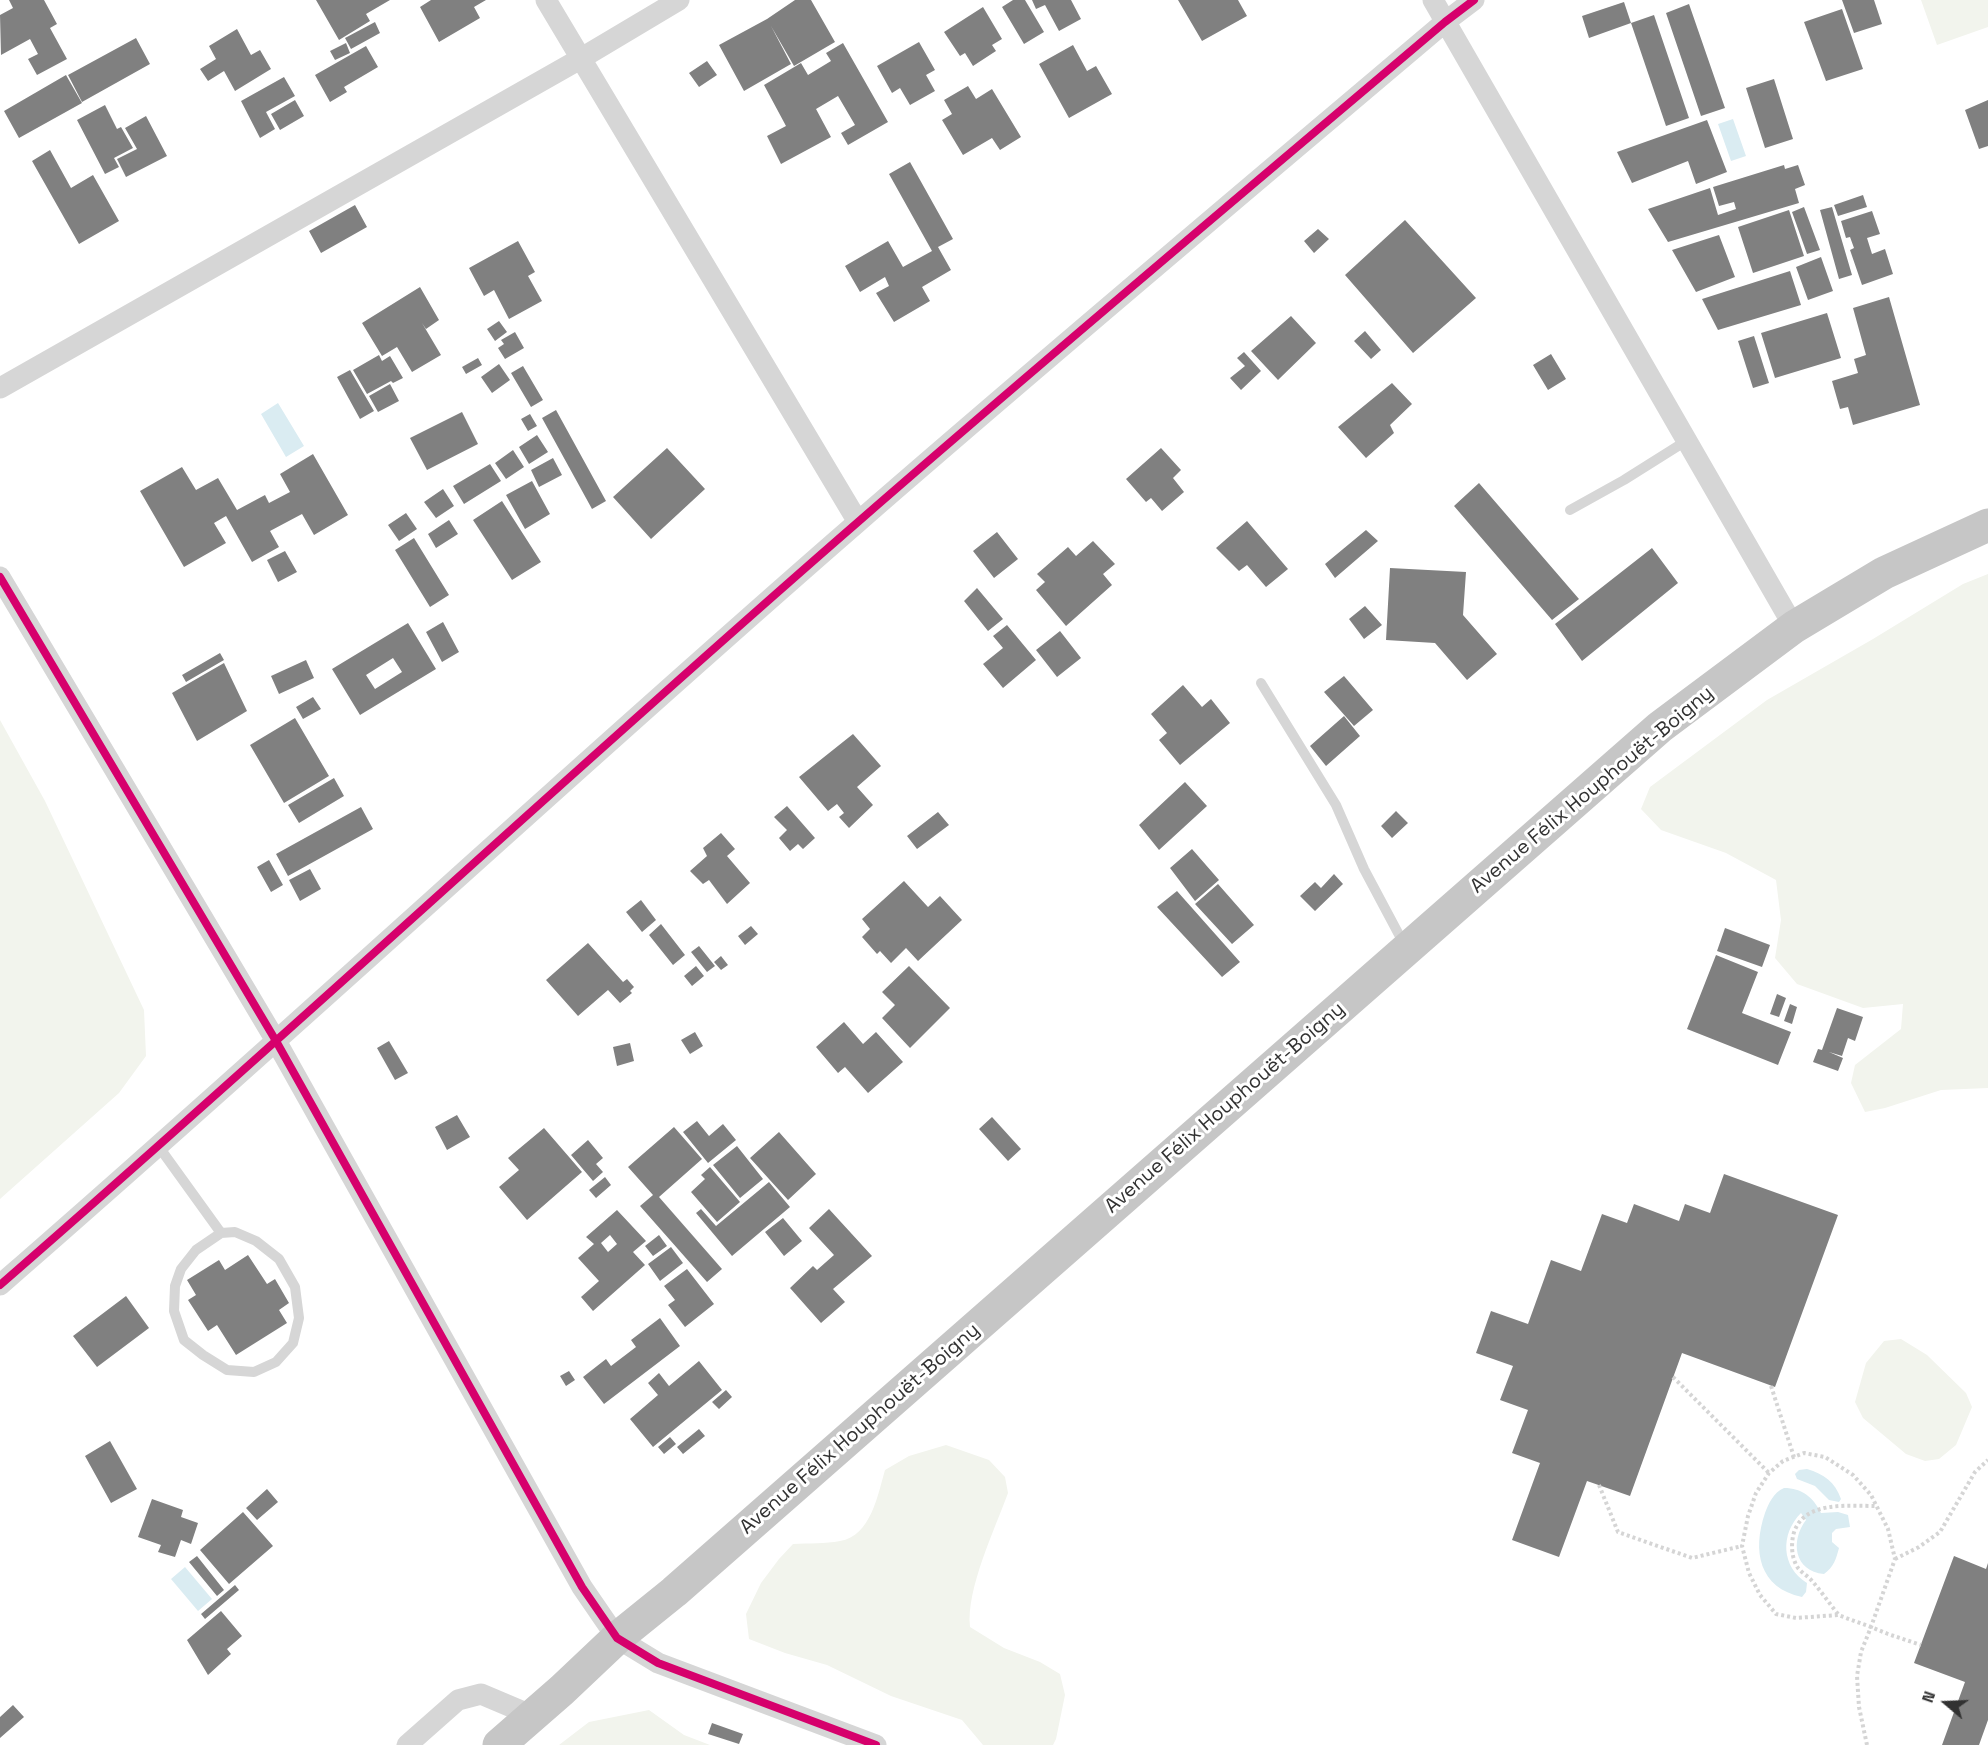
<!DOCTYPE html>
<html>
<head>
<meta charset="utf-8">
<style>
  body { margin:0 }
  #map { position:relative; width:1988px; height:1745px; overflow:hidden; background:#fff; font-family:"Space Grotesk",sans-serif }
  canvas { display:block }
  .north { position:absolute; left:1916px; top:1673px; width:60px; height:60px; -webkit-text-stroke:4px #fff; paint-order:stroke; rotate:289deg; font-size:16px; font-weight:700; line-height:24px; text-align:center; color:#323232 }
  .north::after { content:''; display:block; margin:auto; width:21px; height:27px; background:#323232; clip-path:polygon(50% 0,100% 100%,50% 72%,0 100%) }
</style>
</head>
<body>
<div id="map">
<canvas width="1988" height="1745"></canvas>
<div class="north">N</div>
</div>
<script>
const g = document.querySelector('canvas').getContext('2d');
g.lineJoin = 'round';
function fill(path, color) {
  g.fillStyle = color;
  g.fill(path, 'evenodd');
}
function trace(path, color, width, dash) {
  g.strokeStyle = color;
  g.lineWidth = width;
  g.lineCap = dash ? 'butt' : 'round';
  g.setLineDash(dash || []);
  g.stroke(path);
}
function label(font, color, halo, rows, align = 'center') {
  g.font = font + ' "Space Grotesk",sans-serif';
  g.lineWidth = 6;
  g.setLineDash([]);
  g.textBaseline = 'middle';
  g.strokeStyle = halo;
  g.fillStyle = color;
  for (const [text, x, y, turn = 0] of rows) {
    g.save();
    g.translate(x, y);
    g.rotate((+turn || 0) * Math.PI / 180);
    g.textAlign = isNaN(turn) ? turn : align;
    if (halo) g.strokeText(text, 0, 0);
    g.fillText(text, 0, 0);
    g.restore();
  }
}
fill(new Path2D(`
  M1921 0H1988V27L1937 45Z
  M1988 574V1088L1941 1090 1885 1108 1865 1112 1851 1083 1855 1065 1901 1029 1903 1004 1863 1008 1797 984 1775 958 1781 920 1776 880 1726 853 1661 830 1641 809 1650 787 1767 700 1873 639 1963 584Z
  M0 720 45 801 144 1010 146 1056 119 1093 0 1199Z
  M1901 1339 1927 1355 1966 1393 1972 1407 1956 1445 1939 1459 1925 1461 1906 1454 1863 1418 1855 1402 1866 1363 1884 1341Z
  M946 1445 989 1460 1005 1477 1008 1493C995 1529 966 1589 970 1627L1004 1648 1040 1662 1060 1674 1065 1695 1056 1739 1053 1745H983L962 1720 891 1696 827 1665 785 1653 749 1639 746 1614 761 1583 779 1559 793 1544C809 1543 825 1544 840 1541 871 1536 878 1494 885 1470L909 1456Z
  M649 1710 684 1735 710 1745H559L589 1722Z`), '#f2f4ed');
fill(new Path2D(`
  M1733 119 1746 156 1731 161 1718 124Z
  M278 403 304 446 286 457 261 414Z
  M1807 1469C1824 1474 1835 1482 1841 1499L1839 1502 1829 1500 1815 1486 1797 1479 1795 1474 1799 1470Z
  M1784 1488C1802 1488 1813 1497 1821 1513L1838 1512 1848 1515 1850 1527 1836 1529 1832 1533V1542L1839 1548C1836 1559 1834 1567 1824 1574 1794 1571 1790 1541 1806 1520L1801 1513C1780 1534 1781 1567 1807 1583L1806 1592 1802 1597C1759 1588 1752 1551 1765 1513 1769 1503 1773 1493 1784 1488Z
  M185 1567 212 1599 198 1611 171 1579Z`), '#daecf2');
fill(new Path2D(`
  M9 0H44L57 24 50 28 67 59 37 75 28 59 38 54 30 39 1 55 0 15 13 8Z
  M316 0H390L366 14 370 21 339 40Z
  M431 0H486L474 7 480 18 439 42 420 7Z
  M795 0H811L835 42 794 66 771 26 791 64 744 91 719 45 767 19Z
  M1013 0H1025L1044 32 1024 44 1002 7Z
  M1032 0H1071L1081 19 1059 31 1045 5 1036 9Z
  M1178 0H1238L1247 16 1202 41Z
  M1842 0H1874L1882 24 1854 33Z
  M1624 2 1631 23 1589 38 1582 16Z
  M1689 4 1725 108 1701 116 1666 13Z
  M983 7 1002 39 992 45 996 51 973 66 965 53 960 56 944 32Z
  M1842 9 1863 69 1826 81 1804 22Z
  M1654 15 1689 118 1666 126 1631 23Z
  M375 22 380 33 351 49 345 38Z
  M237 29 251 55 260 50 271 69 235 91 224 71 208 81 200 69 216 59 209 46Z
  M136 38 150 64 82 102 68 75Z
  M919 42 935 70 926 75 935 91 910 105 900 88 892 93 877 66Z
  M346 43 350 53 335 60 330 51Z
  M843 43 888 122 848 145 841 133 855 125 838 96 816 109 831 137 781 164 767 136 786 126 764 85 801 63 808 75 831 61 826 53Z
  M1073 45 1087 71 1096 66 1112 94 1069 118 1039 64Z
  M366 46 378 67 344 87 347 92 330 102 315 75Z
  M707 61 717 75 699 87 689 73Z
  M66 75 82 103 19 138 4 111Z
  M284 77 295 96 266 112 275 129 260 138 241 101Z
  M1774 79 1793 139 1765 148 1746 88Z
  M968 86 976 99 992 89 1021 137 1000 150 992 138 963 155 942 120 952 114 944 100Z
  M295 100 304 116 280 130 271 114Z
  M1988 100V146L1979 149 1965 110Z
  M105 105 117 129 121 127 133 148 114 158 119 167 105 174 77 120Z
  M146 116 167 156 126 177 117 159 137 149 125 128Z
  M1707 120 1727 172 1696 184 1688 161 1632 183 1617 152Z
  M50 150 71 188 93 175 119 221 79 244 32 161Z
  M910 162 953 239 938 247 951 270 922 287 930 301 894 322 876 293 889 286 885 277 860 292 845 266 888 241 903 267 932 251 889 174Z
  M1784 165 1785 169 1798 165 1805 185 1795 189 1799 203 1668 242 1648 209 1710 188 1718 215 1736 209 1734 202 1719 206 1713 187Z
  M1863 195 1867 207 1838 216 1834 205Z
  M355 205 367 227 321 253 309 231Z
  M1804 207 1820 250 1807 254 1792 212Z
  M1832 207 1852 275 1839 279 1820 210Z
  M1789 210 1804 256 1753 273 1738 227Z
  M1872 211 1880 234 1867 238 1872 254 1885 249 1893 274 1862 285 1850 250 1854 248 1850 237 1846 238 1841 221Z
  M1405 220 1476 298 1413 353 1345 275Z
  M1318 229 1329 239 1314 253 1304 241Z
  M1719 235 1735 277 1696 292 1672 250Z
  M518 241 535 272 528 276 542 301 509 319 494 290 484 296 469 268Z
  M1821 257 1833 291 1808 300 1796 267Z
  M1790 271 1801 305 1718 330 1702 299Z
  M420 287 439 320 426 329 422 323 441 355 412 372 397 347 382 356 362 323Z
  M1889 297 1920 405 1853 425 1848 407 1840 409 1832 381 1858 373 1854 359 1866 355 1853 308Z
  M1827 313 1841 358 1775 378 1761 333Z
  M1291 316 1316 343 1278 380 1251 351Z
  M499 321 507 332 495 341 487 329Z
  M1365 331 1381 350 1371 359 1354 341Z
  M515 332 524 348 505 359 498 348 504 344 501 340Z
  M1754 336 1769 383 1753 388 1738 341Z
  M1244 352 1261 371 1241 390 1230 378 1245 366 1237 358Z
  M1551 354 1566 379 1548 390 1533 365Z
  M379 355 382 361 390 356 403 378 393 383 391 381 367 394 353 370Z
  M478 358 482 365 466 374 462 367Z
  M499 364 510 380 492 393 481 377Z
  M523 366 543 400 531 407 511 373Z
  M350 370 374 411 360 419 337 377Z
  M1392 383 1412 404 1390 425 1394 433 1366 458 1338 427Z
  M390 384 399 401 378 412 369 396Z
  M556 410 606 501 592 509 542 418Z
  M462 412 478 444 427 470 410 438Z
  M530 414 537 426 528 431 521 419Z
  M537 435 548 452 529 464 519 447Z
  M667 448 705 489 651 539 613 497Z
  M1161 448 1181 470 1173 478 1184 492 1162 511 1151 498 1146 502 1126 479Z
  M513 450 524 467 506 479 495 463Z
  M313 454 348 515 314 535 302 514 270 531 279 547 252 562 226 516 214 523 226 543 184 567 140 491 182 467 196 490 218 478 237 510 265 495 269 503 290 492 280 474Z
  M553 458 562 475 539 487 531 470Z
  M490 464 501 481 464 504 453 486Z
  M532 481 550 514 525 529 506 495Z
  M1479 483 1579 599 1552 620 1454 506Z
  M443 489 454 506 436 518 424 502Z
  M502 501 541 562 512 580 473 520Z
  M406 513 417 529 399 541 388 525Z
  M449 520 458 534 436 548 428 534Z
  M1247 521 1288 569 1266 587 1247 565 1239 571 1216 548Z
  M1366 530 1378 541 1335 578 1325 564Z
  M997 532 1018 559 994 578 973 551Z
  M414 538 449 595 430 607 395 550Z
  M1093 541 1115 564 1103 574 1112 585 1066 626 1036 590 1045 582 1037 574 1068 547 1076 556Z
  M1652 548 1678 583 1582 661 1555 624Z
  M285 551 297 572 278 582 267 560Z
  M1390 568 1466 572 1463 615 1497 654 1467 680 1435 643 1386 640Z
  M977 588 1003 619 988 631 964 601Z
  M1365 606 1382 625 1364 639 1349 619Z
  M443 622 459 652 442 662 426 632Z
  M408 623 436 669 360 715 332 669ZM393 658 402 672 375 689 366 675Z
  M1007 625 1036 660 1003 688 983 664 1003 648 993 636Z
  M1060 631 1081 658 1057 677 1036 650Z
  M220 653 224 660 186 682 182 675Z
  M306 660 314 678 279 694 271 676Z
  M224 663 247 711 197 741 172 693Z
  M1344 676 1373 710 1354 726 1324 692Z
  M1183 685 1202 707 1211 699 1230 723 1180 765 1159 740 1167 733 1151 714Z
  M313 697 321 709 303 719 296 707Z
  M1344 716 1360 736 1326 766 1310 746Z
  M295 718 329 776 284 803 250 745Z
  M853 734 881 766 857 787 873 805 849 828 839 817 844 813 837 804 828 811 799 777Z
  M334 778 344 796 299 823 288 805Z
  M1185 782 1207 806 1159 850 1139 825Z
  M787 806 815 838 803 849 798 844 790 851 779 838 787 830 774 817Z
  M361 807 373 829 288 876 276 854Z
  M1396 811 1408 823 1392 838 1381 826Z
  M938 812 949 825 917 849 907 836Z
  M721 833 735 849 727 856 750 883 727 904 709 880 703 884 690 871 707 856 703 848Z
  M1192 849 1219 880 1195 901 1170 868Z
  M269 860 283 885 271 892 257 867Z
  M310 869 321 889 300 901 289 880Z
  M1334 874 1343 884 1315 911 1300 896 1315 882 1321 888Z
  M904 881 928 907 940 896 962 920 918 961 906 948 891 963 880 951 877 954 862 937 870 929 862 919Z
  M1218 884 1254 925 1232 944 1195 904Z
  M1177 891 1240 962 1222 977 1157 907Z
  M641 900 656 920 642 932 626 912Z
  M661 924 685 955 673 965 649 935Z
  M751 926 758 934 745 945 738 936Z
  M1725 928 1770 945 1762 967 1717 951Z
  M588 943 623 982 627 979 634 987 630 991 632 993 620 1003 608 990 578 1016 546 980Z
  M699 946 715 966 707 972 691 952Z
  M1716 955 1758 972 1742 1013 1791 1032 1778 1065 1687 1029Z
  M721 956 728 965 721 970 714 962Z
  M696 966 704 976 692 986 684 976Z
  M909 966 950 1008 910 1048 882 1018 895 1005 882 992Z
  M1777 994 1786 998 1779 1017 1770 1014Z
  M1790 1004 1797 1007 1792 1024 1784 1021Z
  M1837 1008 1863 1017 1855 1041 1848 1038 1842 1056 1829 1052 1843 1058 1838 1071 1813 1062 1818 1049 1822 1050Z
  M844 1022 863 1044 876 1032 903 1062 868 1093 845 1067 838 1073 816 1047Z
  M695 1032 703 1046 690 1054 681 1040Z
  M389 1041 408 1073 395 1080 377 1048Z
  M630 1043 634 1061 617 1066 613 1047Z
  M457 1115 470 1137 447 1150 435 1127Z
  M992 1117 1021 1149 1008 1161 979 1129Z
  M697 1121 709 1136 723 1124 736 1140 708 1163 683 1132Z
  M674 1127 702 1159 659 1197 722 1269 707 1282 640 1206 653 1195 628 1167Z
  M544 1128 582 1172 527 1220 499 1187 519 1170 508 1158Z
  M779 1132 816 1174 788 1200 750 1158Z
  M588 1140 603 1158 596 1164 603 1172 593 1181 571 1155Z
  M737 1146 763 1179 740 1198 713 1165Z
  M710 1167 740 1202 717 1222 691 1192 705 1179 701 1175Z
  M1724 1174 1838 1215 1775 1387 1682 1353 1630 1496 1587 1481 1559 1557 1512 1540 1540 1463 1512 1453 1528 1410 1500 1400 1513 1366 1476 1353 1491 1311 1528 1324 1551 1260 1581 1271 1602 1214 1627 1223 1634 1204 1679 1221 1685 1204 1710 1213Z
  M605 1177 611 1185 596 1198 589 1190Z
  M769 1182 790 1207 732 1256 696 1213 701 1209 716 1226Z
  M829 1209 872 1256 833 1289 845 1302 821 1323 790 1288 813 1266 817 1270 834 1255 809 1228Z
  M617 1210 646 1241 633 1252 645 1265 593 1311 581 1297 599 1281 578 1258 594 1244 586 1237ZM610 1235 617 1244 608 1252 601 1243Z
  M783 1218 802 1241 784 1256 765 1232Z
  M659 1235 667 1246 653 1256 645 1246Z
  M671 1247 683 1263 660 1281 648 1264Z
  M248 1255 267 1284 275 1279 289 1303 279 1310 287 1323 236 1355 217 1325 208 1331 188 1300 196 1295 187 1280 219 1260 225 1270Z
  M687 1269 714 1304 685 1327 668 1305 675 1300 664 1286Z
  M126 1296 149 1328 97 1367 73 1336Z
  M660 1318 680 1346 604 1404 583 1377 606 1359 611 1366 636 1347 631 1340Z
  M699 1361 722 1390 653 1447 630 1419 658 1395 648 1383 659 1373 669 1386Z
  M569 1371 575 1380 566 1386 560 1376Z
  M726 1390 732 1397 719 1409 712 1402Z
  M699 1429 705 1436 683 1454 677 1447Z
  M670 1437 676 1444 664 1454 658 1447Z
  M110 1441 137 1489 111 1503 85 1456Z
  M267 1489 278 1502 257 1520 246 1508Z
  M152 1499 183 1510 181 1517 198 1523 191 1544 181 1540 175 1557 158 1552 161 1545 138 1537Z
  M243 1512 273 1546 229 1584 200 1550Z
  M197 1556 224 1590 217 1596 189 1562Z
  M1954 1556 1986 1569 1988 1563V1720L1979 1745H1942L1965 1682 1914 1663Z
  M235 1585 239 1590 205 1619 201 1614Z
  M221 1611 242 1636 227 1649 231 1654 208 1675 187 1640Z
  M13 1705 24 1717 0 1738V1717Z
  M712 1723 743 1734 739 1744 708 1734Z`), '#808080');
trace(new Path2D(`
  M1673 1377 1769 1473
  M1771 1386 1794 1457
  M1599 1485 1618 1532 1692 1558 1742 1546
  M1895 1559 1919 1547 1940 1532 1975 1472 1988 1460
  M1838 1614C1829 1603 1821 1591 1812 1581 1808 1576 1802 1573 1798 1568 1792 1559 1791 1547 1793 1536 1801 1500 1848 1506 1877 1506
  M1867 1745 1859 1707 1857 1676 1861 1652 1871 1627 1895 1559 1888 1529 1871 1495 1853 1475 1825 1457 1804 1453 1783 1461 1769 1473 1756 1493 1748 1516 1742 1546 1749 1573 1760 1595 1776 1614 1796 1618 1838 1615 1871 1627 1888 1634 1921 1645`), '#d5d5d5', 4, [3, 3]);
trace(new Path2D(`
  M1570 510 1624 480 1686 441
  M1261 683 1336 805 1364 869 1405 946
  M159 1147 221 1233
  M235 1232 256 1241 279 1259 295 1287 299 1318 293 1343 276 1362 254 1372 227 1370 203 1355 184 1340 174 1311 175 1286 181 1269 196 1250 221 1233Z`), '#d6d6d6', 10);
trace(new Path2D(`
  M546 0 858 522
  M1433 0 1794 627
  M0 388 580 59 679 0
  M0 577 276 1041 582 1587 617 1638 658 1663 876 1745
  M0 1285C289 1034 569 773 858 522 1052 353 1249 188 1445 22L1474 0
  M407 1745 458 1700 481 1694 533 1716`), '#d6d6d6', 21);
trace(new Path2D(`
  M499 1745 562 1690 617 1638 674 1592 1660 727 1794 627 1884 573 1988 525`), '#c6c6c6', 33);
trace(new Path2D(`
  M0 577 276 1041 582 1587 617 1638 658 1663 876 1745
  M0 1285C289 1034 569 773 858 522 1052 353 1249 188 1445 22L1474 0`), '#d6006c', 8);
label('20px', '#323232', '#fff', [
  ["Avenue Félix Houphouët-Boigny",1592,790,-40],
  ["Avenue Félix Houphouët-Boigny",1225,1108,-41],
  ["Avenue Félix Houphouët-Boigny",860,1429,-41]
]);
</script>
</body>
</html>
